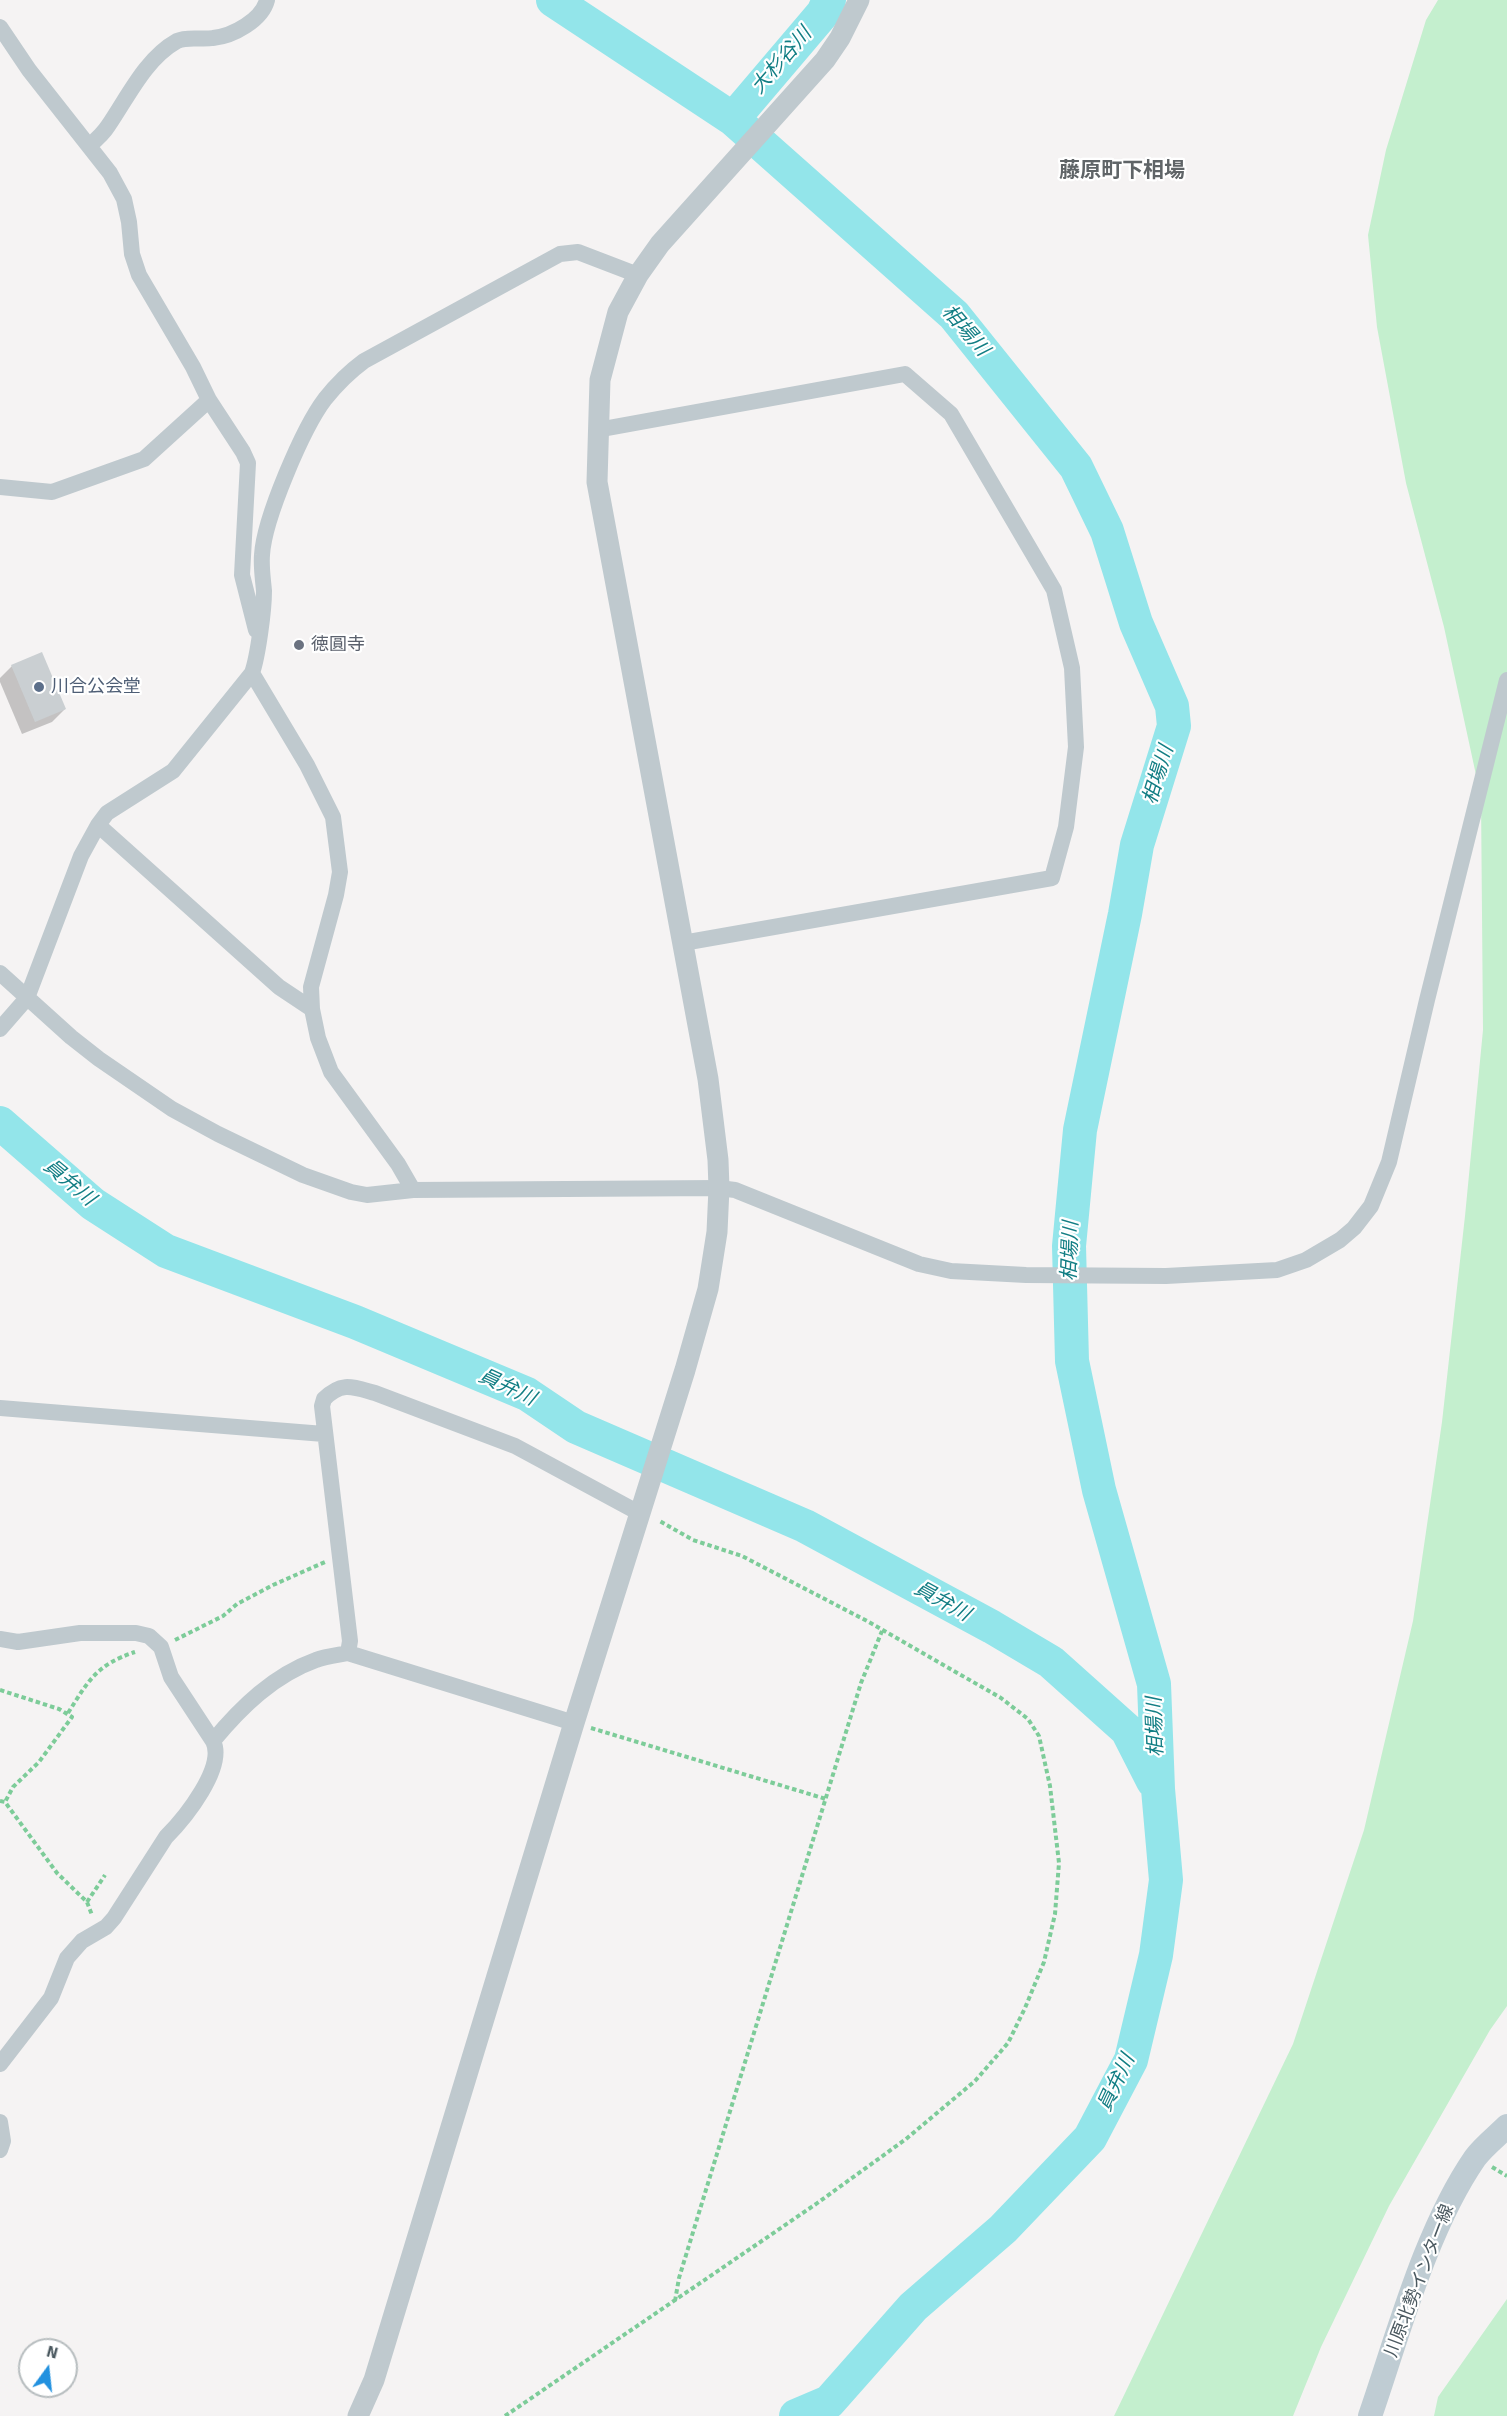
<!DOCTYPE html>
<html>
<head>
<meta charset="utf-8">
<style>
  body { margin:0 }
  #map { position:relative; width:1507px; height:2416px; overflow:hidden; background:#f5f3f3; font-family:Signika,sans-serif }
  canvas { display:block }
  .north { position:absolute; left:18px; top:2338px; width:60px; height:60px; box-sizing:border-box; background:#fff; border:2px solid #b7bdbf; border-radius:50%; rotate:15deg; font-size:16px; font-weight:700; line-height:24px; text-align:center; color:#4b5960 }
  .north::after { content:''; display:block; margin:auto; width:21px; height:27px; background:#2291df; clip-path:polygon(50% 0,100% 100%,50% 72%,0 100%) }
</style>
</head>
<body>
<div id="map">
<canvas width="1507" height="2416"></canvas>
<div class="north">N</div>
</div>
<script>
const g = document.querySelector('canvas').getContext('2d');
g.lineJoin = 'round';
function fill(path, color) {
  g.fillStyle = color;
  g.fill(path, 'evenodd');
}
function trace(path, color, width, dash) {
  g.strokeStyle = color;
  g.lineWidth = width;
  g.lineCap = dash ? 'butt' : 'round';
  g.setLineDash(dash || []);
  g.stroke(path);
}
function label(font, color, halo, rows, align = 'center') {
  g.font = font + ' Signika,"Noto Sans JP",sans-serif';
  g.lineWidth = 4.5;
  g.setLineDash([]);
  g.textBaseline = 'middle';
  g.strokeStyle = halo;
  g.fillStyle = color;
  for (const [text, x, y, turn = 0] of rows) {
    g.save();
    g.translate(x, y);
    g.rotate((+turn || 0) * Math.PI / 180);
    g.textAlign = isNaN(turn) ? turn : align;
    if (halo) g.strokeText(text, 0, 0);
    g.fillText(text, 0, 0);
    g.restore();
  }
}
fill(new Path2D(`
  M1438 0H1507V2006L1490 2030 1389 2206 1321 2347 1293 2416H1114L1293 2044 1364 1830 1413 1621 1442 1422 1465 1216 1483 1030 1481 798 1444 627 1406 483 1377 327 1368 235 1386 150 1426 20Z
  M1507 2299V2416H1434L1438 2397Z`), '#c4efce');
fill(new Path2D(`
  M12 666 65 709 52 722 22 734 0 682V678Z`), '#0003');
trace(new Path2D(`
  M553 0 733 119 954 315 1076 467 1107 531 1136 623 1172 706 1174 726 1137 845 1125 914 1080 1130 1069 1246 1072 1361 1099 1490 1154 1684 1158 1789 1166 1880 1156 1955 1131 2060 1090 2138 1003 2229 913 2307 829 2402 796 2416
  M733 119 823 13 829 0
  M0 1123 93 1204 166 1251 355 1322 527 1394 576 1427 805 1526 992 1627 1051 1662 1127 1730 1153 1781`), '#93e5ea', 34);
fill(new Path2D(`
  M42 652 66 709 35 722 11 665Z`), '#cacfd2');
trace(new Path2D(`
  M175 1640 223 1616 237 1604 273 1585 325 1562
  M0 1690 59 1709 72 1717 39 1762 13 1787 5 1802
  M68 1713C89 1680 96 1665 135 1652
  M591 1728 826 1799
  M0 1801 5 1802 57 1873 87 1902 92 1915
  M87 1902 105 1875
  M1492 2167 1507 2176
  M675 2301 679 2278 861 1683 882 1631
  M505 2416 816 2204 906 2139 975 2081 1008 2043 1025 2008 1044 1962 1055 1914 1059 1863 1050 1786 1039 1736 1028 1719 1001 1698 867 1621 742 1556 693 1540 658 1520`), '#7dcc99', 4, [4.5, 3]);
trace(new Path2D(`
  M0 27 29 70 110 173 124 199 129 222 132 254 139 275 193 367 209 400 243 452 248 463 242 575 256 630
  M89 146C96 140 103 134 108 126 128 97 145 59 177 41 187 36 202 40 213 38 233 36 262 20 267 0
  M597 430 905 374 951 414 1054 590 1072 668 1076 747 1066 827 1052 878 683 943
  M0 487 52 492 144 459 209 400
  M252 673 307 765 333 817 340 872 336 895 311 987 312 1009 318 1038 331 1072 398 1164 413 1190
  M98 825 279 987 312 1009
  M0 973 71 1037 99 1059 172 1109 218 1134 303 1175 351 1192 367 1195 413 1190 719 1188 735 1190 919 1264 951 1271 1026 1275 1166 1276 1277 1270 1306 1260 1340 1240 1354 1228 1371 1206 1389 1162 1427 1000 1507 680
  M0 1029 27 998 81 856 98 825 107 813 173 771 252 673C258 656 264 610 264 591 263 579 261 567 262 555 264 519 303 428 325 399 337 384 349 372 364 361L560 254 578 252 638 275
  M0 1408 324 1434
  M0 1639 18 1642 80 1633H136L149 1636 161 1647 171 1677 213 1741C241 1707 274 1675 316 1660 326 1656 338 1655 348 1653L574 1723
  M348 1653 350 1641 322 1406 324 1399C342 1381 353 1387 375 1393L515 1446 641 1514
  M0 2064 51 1998 67 1958 82 1941 106 1927 114 1918 166 1837C185 1818 226 1767 213 1741
  M0 2122 3 2141 0 2150`), '#bfc9ce', 16);
trace(new Path2D(`
  M358 2416 374 2380 574 1723 685 1370 708 1289 717 1232 719 1188 718 1160 708 1079 597 482 600 380 618 312 638 275 660 244 825 60 840 38 859 0`), '#bfc9ce', 21);
trace(new Path2D(`
  M1370 2416C1398 2335 1426 2229 1475 2158 1483 2147 1497 2136 1507 2126`), '#bfccd3', 24);
for (const [x, y, r, color] of [
  [299,645,6,"#6b7280"],
  [39,687,6,"#5c6f8a"]
]) {
  const dot = new Path2D();
  dot.arc(x, y, r, 0, 2 * Math.PI);
  g.fillStyle = color;
  g.fill(dot);
  trace(dot, '#fff', 2);
}
label('18px', '#5b616d', '#fff', [
  ["徳圓寺",311,645]
], 'left');
label('18px', '#4e5e75', '#fff', [
  ["川合公会堂",51,687]
], 'left');
label('18px', '#4b5960', '#fff', [
  ["川原北勢インター線",1420,2281,-69]
]);
label('italic 20px', '#127e84', '#fff', [
  ["大杉谷川",782,61,-49],
  ["相場川",965,331,49],
  ["相場川",1159,775,-73],
  ["員弁川",69,1183,40],
  ["相場川",1071,1251,-88],
  ["員弁川",507,1388,25],
  ["員弁川",942,1602,29],
  ["相場川",1156,1727,-92],
  ["員弁川",1117,2083,-65]
]);
label('bold 21px', '#5f6467', '#fff', [
  ["藤原町下相場",1122,171]
]);
</script>
</body>
</html>
